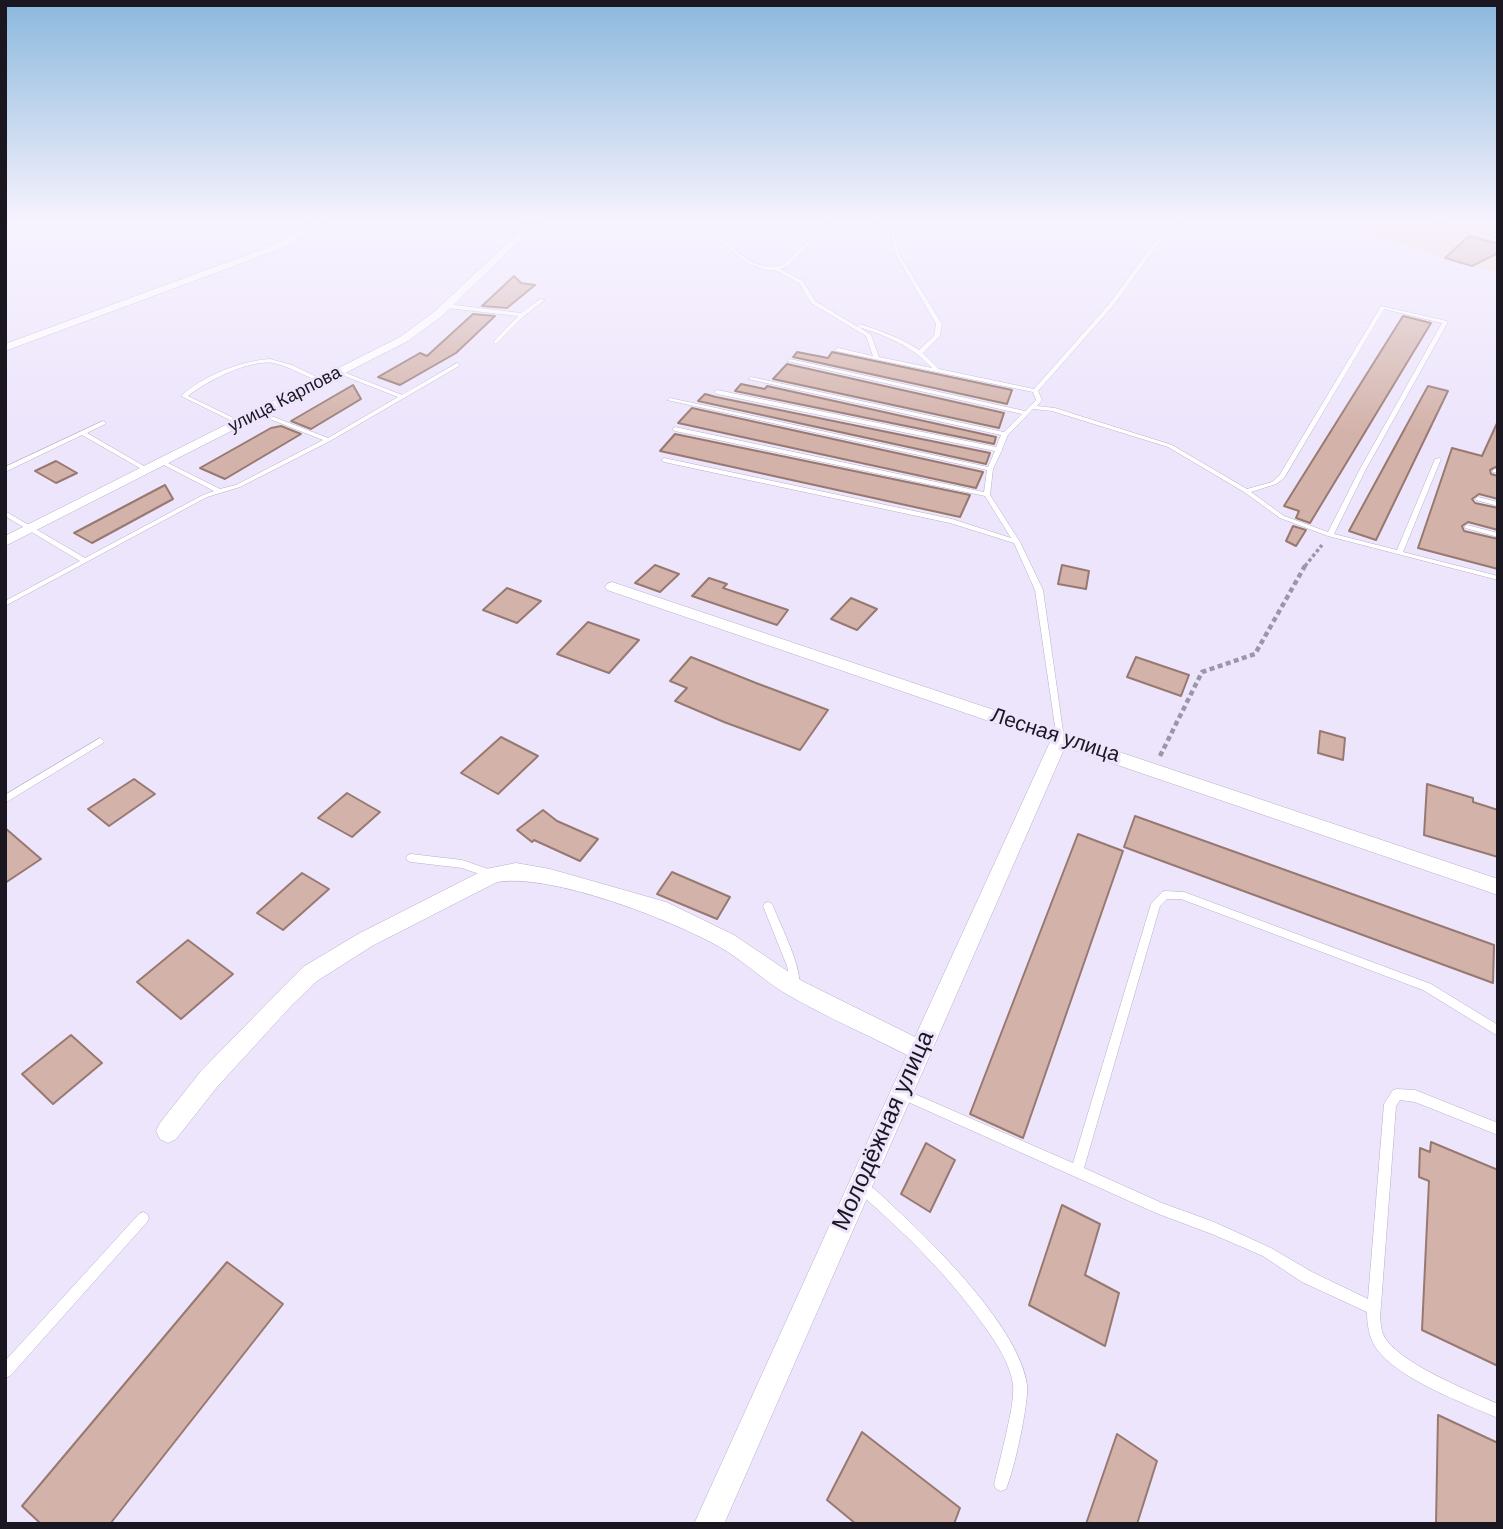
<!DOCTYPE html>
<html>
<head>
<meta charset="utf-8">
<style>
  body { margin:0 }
  #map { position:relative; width:1503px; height:1529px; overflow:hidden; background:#ede5fc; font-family:"DM Sans",sans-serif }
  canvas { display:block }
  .frame { position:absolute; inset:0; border:7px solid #1b1721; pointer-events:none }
</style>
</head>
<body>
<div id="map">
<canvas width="1503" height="1529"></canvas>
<div class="frame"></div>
</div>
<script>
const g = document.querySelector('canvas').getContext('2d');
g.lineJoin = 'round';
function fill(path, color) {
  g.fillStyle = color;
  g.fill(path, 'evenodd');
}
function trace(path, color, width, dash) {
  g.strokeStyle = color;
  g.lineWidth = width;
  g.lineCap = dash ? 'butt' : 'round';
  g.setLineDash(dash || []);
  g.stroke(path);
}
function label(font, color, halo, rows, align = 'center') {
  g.font = font + ' "DM Sans",sans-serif';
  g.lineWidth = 6;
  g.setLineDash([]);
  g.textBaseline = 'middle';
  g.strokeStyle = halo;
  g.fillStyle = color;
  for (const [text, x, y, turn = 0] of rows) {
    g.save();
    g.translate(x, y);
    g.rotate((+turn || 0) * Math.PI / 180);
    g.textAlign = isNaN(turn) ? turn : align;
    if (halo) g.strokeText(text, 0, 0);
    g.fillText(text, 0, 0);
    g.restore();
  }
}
fill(new Path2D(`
  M1319 219H1498V272L1472 266Z`), '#f3d9d3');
const building = new Path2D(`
  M1469 236 1498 244V253L1472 266 1445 258Z
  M514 276 521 283 535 285 507 308 482 306Z
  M473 314 495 316 456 353 400 385 378 377 420 353 427 356Z
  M1403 316 1431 323 1310 523 1296 518 1299 511 1284 506Z
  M797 352 828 358 832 352 1012 390 1007 404 793 357Z
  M787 364 1004 413 999 428 773 379Z
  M741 384 765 389 767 386 996 437 994 444 735 391Z
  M353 385 361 399 311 429 291 421Z
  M1428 386 1448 391 1376 540 1349 531Z
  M705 394 716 397 990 453 986 464 698 401Z
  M692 408 983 472 976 488 678 423Z
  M1498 421V466L1490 470 1491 474 1498 476V499L1479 494 1472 499 1475 503 1498 508V530L1468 522 1462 526 1464 531 1498 539V569L1418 548 1452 448 1482 456Z
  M281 426 301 434 225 479 200 468 271 428Z
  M675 434 970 495 960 517 660 451Z
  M56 461 77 473 56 483 35 471Z
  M165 485 173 499 92 543 74 533Z
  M1293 526 1306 530 1296 546 1286 541Z
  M655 565 679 574 660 592 635 583Z
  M1062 565 1089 571 1086 589 1058 584Z
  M709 578 727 584 723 588 788 610 777 625 692 596Z
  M507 588 541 601 517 623 483 610Z
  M851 598 877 609 857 630 831 619Z
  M588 622 639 640 609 673 557 654Z
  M691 657 756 683 828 710 800 750 724 722 675 701 687 688 670 681Z
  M1136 657 1189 675 1181 696 1127 677Z
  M1320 731 1345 738 1343 760 1318 753Z
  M501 737 538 756 498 794 461 773Z
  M134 779 155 794 109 826 88 809Z
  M1427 784 1473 798V802L1498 810V857L1424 835Z
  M347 793 380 812 352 837 318 818Z
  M543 810 557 821 598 839 580 861 534 840 532 842 517 830Z
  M1135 816 1494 945 1493 983 1124 847Z
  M5 828 41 859 5 883Z
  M1078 834 1123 851 1023 1138 970 1114Z
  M672 872 730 897 717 919 657 894Z
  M302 873 329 889 283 930 257 913Z
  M188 940 233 974 181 1019 137 982Z
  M71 1035 102 1063 53 1104 22 1074Z
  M1431 1142 1498 1170V1366L1422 1330 1429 1181 1419 1177 1420 1148 1430 1152Z
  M926 1143 955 1160 930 1212 901 1194Z
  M1062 1205 1100 1224 1085 1275 1119 1293 1105 1346 1029 1305Z
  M227 1262 283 1304 110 1524H41L22 1506Z
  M1438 1415 1498 1443V1524H1436Z
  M862 1432 960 1508 954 1524H856L827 1500Z
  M1117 1434 1157 1461 1137 1524H1086Z`);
fill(building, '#d3b2a9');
trace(building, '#987971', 2);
const service = new Path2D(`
  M831 219H835L787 267 780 269 803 281 815 301 858 327 860 324C881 331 901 338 919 350L934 336 936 324 896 255 889 229 873 219H878L893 228 900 255 942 324 940 336 923 353 939 369 1034 389 1109 304 1156 240 1177 219H1181L1160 242 1113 306 1038 391 1042 400 1037 406 1055 408 1172 445 1247 489 1272 482 1279 476 1381 306 1447 321 1448 322 1366 469 1334 534 1397 550 1435 459 1440 458 1441 459 1403 552 1498 576V580L1328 536 1280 518 1244 492 1168 447 1052 411 1033 409 1008 435 1002 449 1003 450 1001 452 993 469 990 495 1020 542 1043 590 1064 738 1060 741 1057 740 1035 590 1014 543 950 523 664 462 661 460 664 458 952 519 1011 538 985 496 675 431 672 429 675 427 984 492 987 470 667 400 670 398 988 467 995 451 717 394 714 392 717 390 996 447 1001 435 748 379 751 377 1004 432 1022 414 787 361 790 359 1025 411 1036 400 1033 392 836 351V349L838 348 873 356 866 336 811 303 799 283 775 270H765L747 263 716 238 720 237C740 253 755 272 783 265ZM1384 309 1442 323 1360 469 1328 532 1284 516 1251 492 1276 484 1284 478ZM859 327C887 336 912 346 932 368L879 357 871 335Z
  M1426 219H1431L1498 239V242Z
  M540 299 545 300 524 316 496 344 493 342 494 341 518 316 447 308 444 306 447 304 521 313Z
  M270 359 292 365 325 381 320 382C305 376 290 367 274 363 249 359 207 381 188 396L242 422 243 423 240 425 181 396C203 376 240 361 270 359Z
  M457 363 459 364V366L330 441 240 487 207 497 5 606V601L80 561 5 516V511L85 558 203 495 214 491 160 463V461H164L220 489 236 485 323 440 257 414V412H261L328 438 398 397 337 373V371H341L402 395Z
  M103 421 106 423 105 424 87 433 149 469V471H145L82 435 5 472V467Z
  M1495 469H1498V473L1493 472V470Z
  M1478 497 1498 502V506L1476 500 1475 499Z
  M1467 525 1498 533V537L1465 528V526Z
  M100 738 104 741 103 743 5 803V795Z
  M411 854 462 860 494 871 496 874 494 877 491 878 462 868 411 862 408 861 406 858 408 855Z
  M1165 891 1184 892 1431 984 1498 1025V1036L1423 990 1181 899H1167L1160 906 1084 1168 1162 1203 1214 1222 1271 1248 1312 1272 1368 1299 1384 1104 1393 1090 1397 1089 1415 1090 1498 1123V1135L1415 1102 1400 1100 1396 1106 1380 1318C1381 1323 1381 1329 1383 1334 1395 1362 1470 1391 1498 1404V1418C1463 1403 1398 1379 1376 1348 1369 1337 1367 1324 1367 1312L1302 1282 1263 1256 1212 1234 1156 1213 897 1097 895 1093 897 1089 901 1088 1073 1163 1151 904 1162 892Z
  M768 902 771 903 773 906C781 927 803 968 799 989L795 991 791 989 787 966 763 906 765 903Z
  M861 1181C875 1187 887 1201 898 1211 938 1248 1020 1330 1027 1385 1029 1403 1014 1471 1006 1489L1001 1491 996 1489 994 1484C1000 1460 1006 1436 1011 1411 1012 1403 1014 1393 1013 1384 1010 1364 997 1344 985 1327 949 1276 904 1232 857 1191L855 1187 857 1183Z
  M143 1212 147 1214 149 1218 147 1222 10 1376 5 1378V1361L139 1214Z`);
const minor = new Path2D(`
  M318 219H328L292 243 272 252 5 351V344L266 248Z
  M533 219H542L442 316 408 341 5 546V536L400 337 434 312Z
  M612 582 1498 879V895L1065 747 724 1524H694L907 1055C868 1035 826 1017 788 995 764 981 743 960 718 946 669 919 551 873 497 882L372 946 317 981 292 1005 217 1087 176 1139 168 1143 160 1139 156 1131 160 1123 201 1071 303 967 358 934 486 869 516 863 550 869 666 902 734 935 802 981 915 1037 1050 742 607 590 605 587 607 584Z`);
trace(service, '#b9aeca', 1);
trace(minor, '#b9aeca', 1);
trace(new Path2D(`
  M1305 566 1322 545`), '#9c96a8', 3.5, [3.5, 2.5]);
trace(new Path2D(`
  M1160 756 1202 672 1255 654 1306 564`), '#9c96a8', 4.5, [5, 3.5]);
fill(service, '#fff');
fill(minor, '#fff');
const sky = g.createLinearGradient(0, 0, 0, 433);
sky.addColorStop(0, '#8ab8dc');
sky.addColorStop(0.51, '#f7f3fe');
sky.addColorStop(1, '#f7f3fe00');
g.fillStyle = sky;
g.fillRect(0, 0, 1503, 433);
label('18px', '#1b1721', '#ede5fc', [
  ["улица Карпова",285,400,-27]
]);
label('21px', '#1b1721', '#ede5fc', [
  ["Лесная улица",1055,736,18]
]);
label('24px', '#1b1721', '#ede5fc', [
  ["Молодёжная улица",884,1131,-66]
]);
</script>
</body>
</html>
